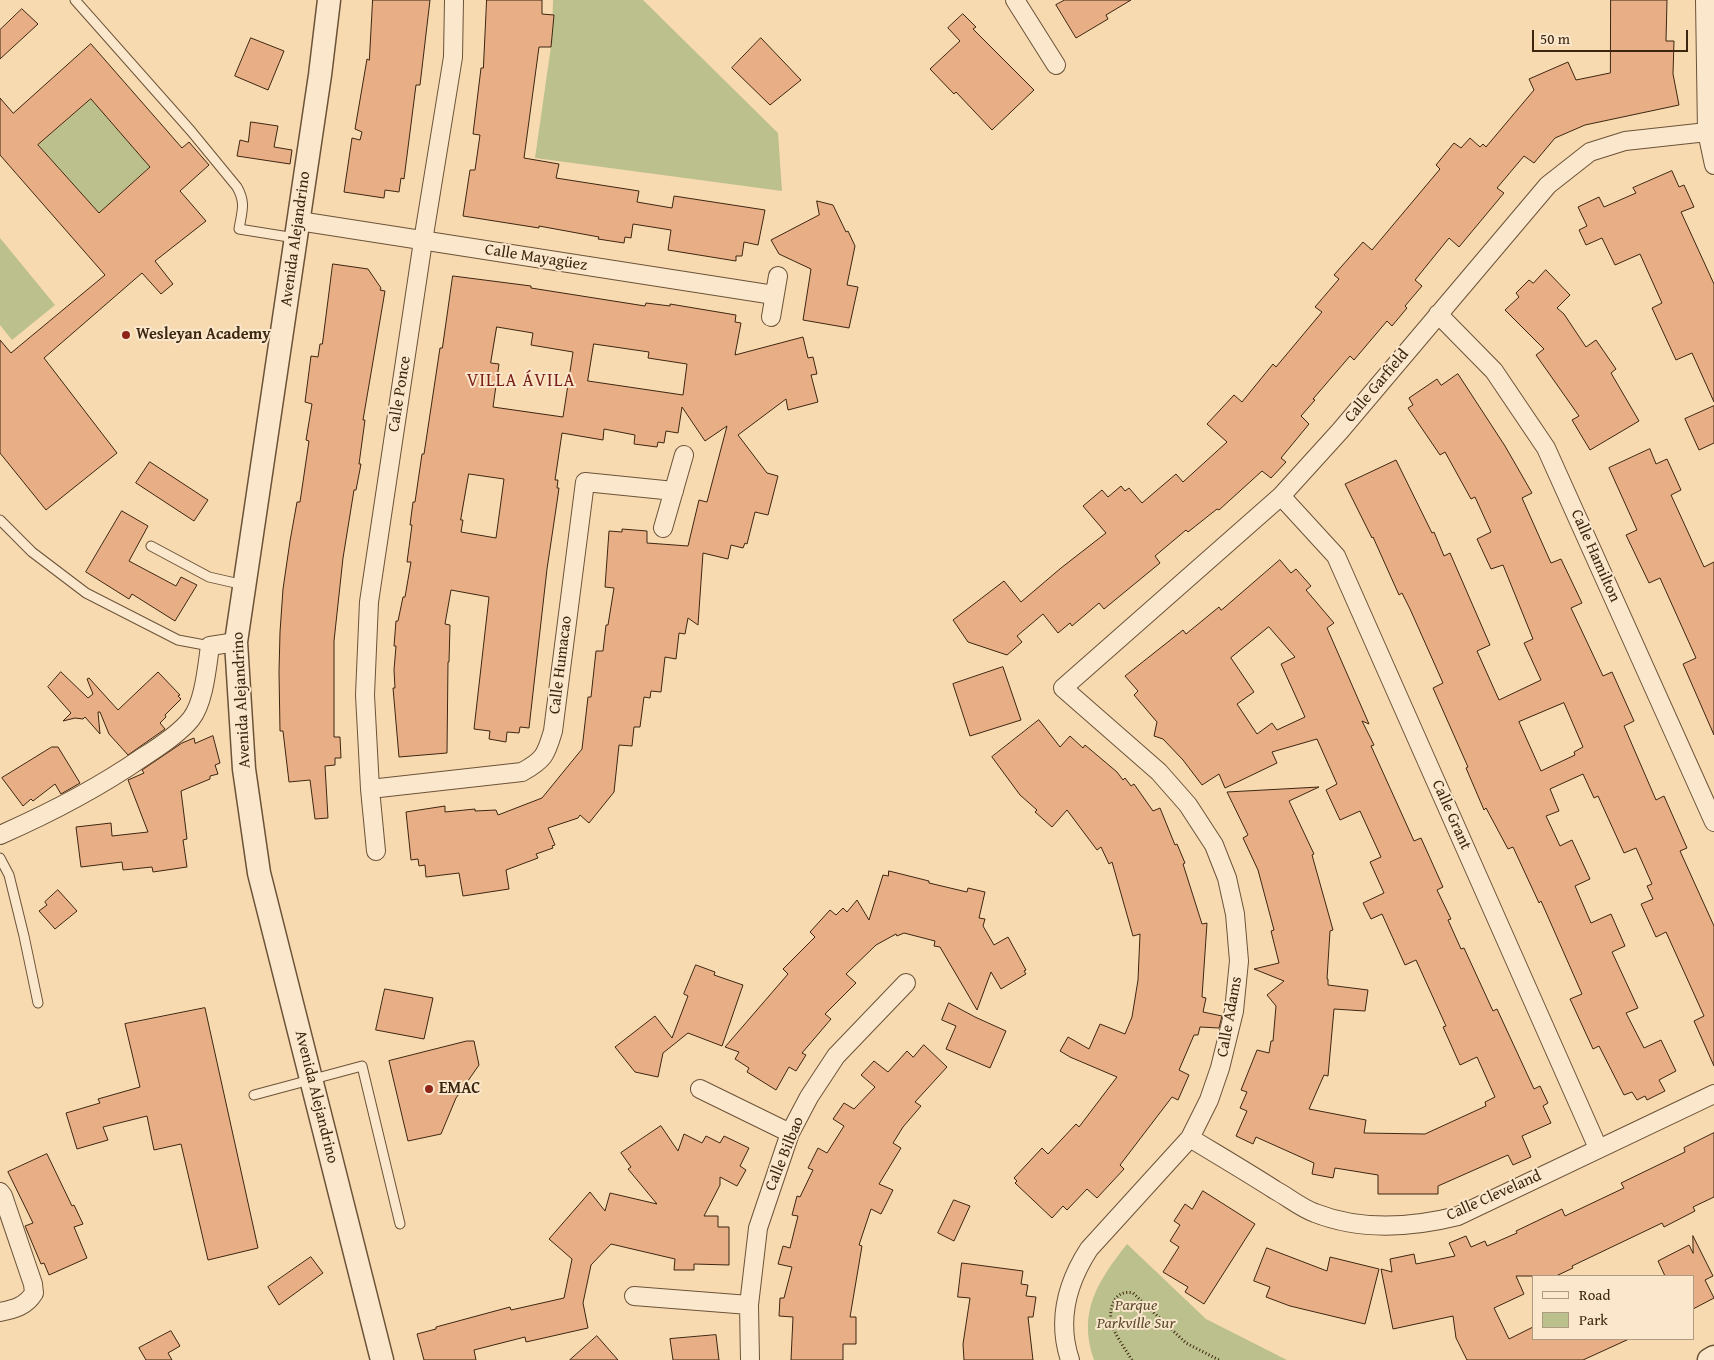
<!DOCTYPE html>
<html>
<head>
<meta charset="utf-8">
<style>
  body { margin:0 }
  #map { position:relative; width:1714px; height:1360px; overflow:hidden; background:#f8dab1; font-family:"Gentium Book Plus",serif }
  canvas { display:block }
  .legend { position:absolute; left:1532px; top:1275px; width:162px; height:65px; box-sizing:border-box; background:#fae7cc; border:1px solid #ae9a81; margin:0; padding:6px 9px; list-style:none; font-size:15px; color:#3d2610 }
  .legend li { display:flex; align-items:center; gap:10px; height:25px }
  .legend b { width:25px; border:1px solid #ae9a81 }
  .scale { position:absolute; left:1532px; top:30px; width:156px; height:22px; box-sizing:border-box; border:2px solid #3d2610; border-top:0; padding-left:6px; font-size:15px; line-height:18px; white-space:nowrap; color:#3d2610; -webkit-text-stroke:4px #fae7cc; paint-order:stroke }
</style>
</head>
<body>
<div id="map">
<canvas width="1714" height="1360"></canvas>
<ul class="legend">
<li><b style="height:6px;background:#fae7cc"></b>Road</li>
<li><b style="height:14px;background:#bcc08d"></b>Park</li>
</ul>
<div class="scale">50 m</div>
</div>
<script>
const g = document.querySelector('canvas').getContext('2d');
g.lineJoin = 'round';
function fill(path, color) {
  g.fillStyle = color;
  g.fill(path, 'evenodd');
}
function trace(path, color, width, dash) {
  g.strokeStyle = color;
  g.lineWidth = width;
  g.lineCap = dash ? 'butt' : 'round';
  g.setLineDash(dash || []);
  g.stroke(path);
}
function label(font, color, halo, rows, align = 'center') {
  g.font = font + ' "Gentium Book Plus",serif';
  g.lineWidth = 4;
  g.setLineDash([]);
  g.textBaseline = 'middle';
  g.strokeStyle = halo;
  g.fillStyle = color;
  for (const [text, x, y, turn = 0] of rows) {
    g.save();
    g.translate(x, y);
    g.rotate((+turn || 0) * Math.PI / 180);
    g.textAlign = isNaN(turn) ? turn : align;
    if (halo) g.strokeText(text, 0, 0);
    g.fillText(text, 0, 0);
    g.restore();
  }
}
fill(new Path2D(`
  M553 0H643L778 133 782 191 535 158 552 39Z
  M91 99 150 167 99 213 38 145Z
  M0 238 55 305 12 340 0 325Z
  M1127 1244 1206 1319 1287 1360H1094C1077 1312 1098 1281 1127 1244Z`), '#bcc08d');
const building = new Path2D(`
  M373 0H430L420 85H416L404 179 401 178 399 192 385 190 384 198 344 192 352 138 360 140 362 132 355 129 367 59 369 60Z
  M487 0H542V14L554 15 551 47H539L524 158 559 164 556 178 639 191 637 202 672 208 674 196 765 210 758 245 744 242 742 256H736V261L668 250 671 230 633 224 631 238 625 237 624 243 598 239 599 237 539 226V228L463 216 470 170H475L480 135 473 134 481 68H483Z
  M1065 0H1131L1106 15 1108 19 1076 38 1056 5Z
  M1611 0H1667L1666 41H1674L1673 74 1679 105 1585 125 1555 138 1534 163 1524 156 1497 188 1504 193 1459 247 1449 238 1415 280 1422 286 1405 306 1407 308 1392 326 1387 321 1354 360 1350 356 1313 399 1315 400 1301 416 1309 424 1281 458 1286 462 1271 478 1262 471 1219 510 1217 509 1188 532 1186 530 1155 556 1160 563 1104 609 1099 603 1072 626 1070 623 1058 633 1043 614 1017 636 1022 642 1007 655 968 642 953 620 1004 581 1021 602 1061 568 1106 533 1083 506 1102 490 1108 497 1121 486 1125 491 1129 488 1142 503 1176 474 1183 482 1227 442 1207 424 1234 395 1242 402 1273 364 1276 367 1322 312 1315 307 1339 279 1334 275 1363 242 1372 250 1440 169 1436 165 1454 143 1461 148 1470 138 1480 147 1483 144 1486 147 1534 90 1529 79 1568 62 1576 80 1610 73Z
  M22 9 38 24 0 59V30Z
  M963 14 976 27 973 29 1034 90 992 130 956 92 954 94 930 69 960 41 948 28Z
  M251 38 284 51 268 90 235 76Z
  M761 38 801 80 770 105 732 68Z
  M91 44 182 148 189 142 209 165 180 191 206 221 155 261 173 284 161 294 142 273 44 358 117 453 46 510 0 453V340L11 353 105 275 0 155V98L13 113ZM91 99 150 167 99 213 38 145Z
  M251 122 278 126 274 147 292 150 290 164 237 156 240 140 248 142Z
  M1672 171 1679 187 1684 185 1694 207 1681 212 1714 284V402L1692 353 1676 360 1652 308 1662 303 1640 254 1615 265 1602 238 1586 245 1579 230 1587 226 1578 207 1599 197 1604 207 1636 193 1633 188Z
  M817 201 833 205 846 232 848 231 855 246 847 285 858 287 849 328 803 320 811 269 779 254 771 240 819 215Z
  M333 264 368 269 381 288 380 290 385 291 363 420H365L359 464H361L356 490H354L343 558 334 641V737H340L341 758H335V765L325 766 328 818 315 819 310 780 289 782 283 731H280L279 672 280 632 283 589 290 541 297 502H300L309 441 306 440 312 404 305 402 311 356 318 357 320 344H322Z
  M1546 270 1570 295 1557 308 1564 314 1586 347 1596 340 1616 369 1611 373 1639 421 1590 450 1572 420 1579 416 1536 355 1544 349 1505 310 1519 297 1516 293 1529 280 1533 283Z
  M453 276 531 286V288L645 306 646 303 670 306V304L736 315 735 322 741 323 735 355 803 337 808 358 813 357 817 374 811 375 818 402 788 410 786 399 738 435 767 473 778 476 768 515 755 512 747 544 745 543 743 548 731 545 728 559 703 553 698 625 688 618 685 634 679 633 676 659 665 657 661 692 651 691 650 698 644 697 640 727H634L632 746 619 745 614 792 589 823 580 815 578 818 548 828 555 845 552 846 553 848 536 854 538 858 506 870 509 889 463 896 459 873 426 877 425 865 419 866 418 859 411 860 406 812 445 806V812L475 809V811L496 810 498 815 542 798 582 749 588 697H591L596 651H603L606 625H608L614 588 605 587 609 531 622 532V529L647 531V543L688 546 699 500 707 502 727 426 705 441 682 407 678 433 666 431 664 443 658 442 657 447 634 444 635 435 604 429 603 440 562 433 555 480H558L557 488H559L557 502 547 569 529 728 520 727 519 733 507 732 506 742 489 739 490 731 474 729 489 597 451 590 445 624 450 625 449 662H448L447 753 399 757 393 688H395L394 670 396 646H394L396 621H398L403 597H405L411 562H407L412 525H410L413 502H415L422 454H424L440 348H442ZM497 327 533 333 531 345 573 352 563 417 493 407 499 364 491 363ZM594 344 649 352 648 358 687 364 683 395 588 381ZM469 474 504 479 496 538 461 532 463 520H461Z
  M1458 374 1505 446 1532 493 1522 498 1551 563 1561 559 1582 603 1571 608 1603 676 1612 672 1634 721 1624 726 1656 800 1664 796 1687 848 1680 851 1714 926V1066L1694 1021 1704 1016 1666 932 1656 937 1641 904 1653 899 1647 886 1652 884 1636 848 1624 853 1598 796 1594 798 1583 774 1550 789 1559 811 1546 816 1560 846 1572 840 1590 879 1575 886 1591 923 1611 914 1625 946 1612 952 1638 1008 1626 1013 1644 1048 1661 1040 1676 1071 1659 1080 1665 1091 1647 1100 1645 1096 1637 1100 1632 1092 1624 1095 1599 1046 1593 1049 1570 999 1582 994 1541 901 1539 903 1513 847 1508 849 1486 808 1484 810 1466 768 1468 767 1433 688 1443 683 1410 609 1402 593 1399 595 1373 537 1372 538 1345 484 1396 460 1432 533 1434 532 1444 556 1450 553 1490 645 1477 651 1499 700 1541 680 1524 643 1533 639 1503 565 1491 569 1477 539 1491 532 1475 497 1471 499 1445 452 1440 455 1408 408 1413 405 1409 398 1437 379 1441 385ZM1564 703 1583 747 1574 752 1575 755 1541 771 1519 722Z
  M1714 406V443L1699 450 1685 419Z
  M1650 449 1656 464 1667 459 1681 490 1671 495 1704 567 1714 562V735L1683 664 1696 658 1660 578 1649 583 1636 556 1626 535 1637 530 1609 468Z
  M150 462 208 500 194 521 136 483Z
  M122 511 148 526 129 561 176 586 181 577 197 585 175 621 132 594 129 599 86 572Z
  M1280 560 1291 573 1296 569 1311 586 1306 590 1334 623 1327 628 1369 724 1362 721 1374 745 1371 746 1414 841 1421 838 1443 887 1437 890 1451 919 1448 920 1461 949 1464 948 1493 1011 1497 1009 1534 1089 1540 1086 1548 1103 1543 1106 1551 1123 1522 1136 1531 1157 1513 1165 1508 1155 1438 1186V1194H1378V1175L1335 1168 1333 1178 1312 1174 1314 1163 1256 1137 1253 1144 1236 1136 1247 1111 1240 1108 1247 1092 1241 1090 1257 1050 1269 1053 1271 1041H1273L1276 1006 1267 995 1284 981 1254 969 1279 963 1271 931 1274 930 1258 870 1243 838 1248 835 1227 792 1319 787 1289 801 1314 854 1312 855 1333 930 1330 931 1327 979H1328V985L1368 990 1365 1011 1334 1009 1328 1076 1324 1075 1309 1109 1366 1120 1364 1133 1425 1134 1486 1106 1485 1102 1495 1097 1477 1057 1460 1065 1443 1027 1446 1026 1416 960 1405 965 1382 914 1371 919 1363 903 1384 893 1370 862 1381 857 1360 811 1340 820 1326 790 1337 784 1317 739 1272 752 1277 763 1225 788 1219 774 1202 785 1183 760 1163 739 1154 736 1157 722 1134 695 1138 691 1125 676 1183 630 1186 634 1219 607 1221 610ZM1269 627 1295 657 1281 664 1305 717 1277 730 1272 723 1257 734 1237 704 1254 692 1231 658Z
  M1003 667 1021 720 970 736 953 684Z
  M61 672 88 698 93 694 87 679 89 678 118 710 158 672 180 695 178 696 181 699 165 715 166 717 160 723 165 729 128 755 109 734 100 712H98L100 734 85 717 83 719 75 718 63 721 71 713 48 687Z
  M1039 720 1060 747 1070 736 1083 748 1085 745 1117 772 1123 780 1125 778 1131 786 1134 784 1153 811 1160 808 1175 845 1177 844 1185 863 1183 864 1202 924 1207 923 1202 997 1206 998 1203 1012 1222 1016 1219 1028 1200 1027 1198 1035H1194L1179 1070 1189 1075 1178 1100 1172 1097 1120 1165 1124 1169 1097 1198 1087 1189 1067 1210 1063 1206 1052 1218 1015 1183 1017 1181 1014 1178 1042 1148 1048 1154 1076 1124 1079 1127 1117 1077 1070 1057 1060 1051 1068 1037 1089 1049 1100 1024 1125 1034 1132 1017 1138 980 1140 934 1133 936 1112 862 1109 864 1101 847 1097 850 1067 810 1052 827 1035 812 1037 810 1020 795 992 757Z
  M213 736 220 763 215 765 218 774 210 776V779L181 791 187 839 183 840 187 867 153 872 152 867 123 870 122 862 81 867 76 827 111 823 112 836 148 832 128 780 144 773 142 770 182 743 194 738 195 743Z
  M52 747H58L80 783 61 794 55 784 33 801 31 799 23 806 2 778Z
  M889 871 929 881V883L967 892 968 888 985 892 979 918 985 919 983 926 994 945 1008 937 1026 970 1024 971 1026 974 1001 989 991 972 977 1010 940 947 934 946 935 941 904 933 897 936 896 934 876 945 846 974 856 983 825 1014 831 1019 802 1053 806 1055 796 1071 789 1067 776 1090 747 1072 749 1068 735 1059 739 1052 725 1047 788 974 783 969 815 937 810 932 830 910 836 915 843 908 847 912 857 900 869 920 883 875 888 876Z
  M58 890 77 911 55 929 39 911 47 905 45 902Z
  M696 965 715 972 714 975 743 985 722 1046 688 1033 663 1053 658 1077 635 1072 615 1047 655 1016 672 1038 688 996 684 994Z
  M385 989 433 998 424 1039 376 1030Z
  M949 1003 975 1017 1006 1031 990 1068 946 1049 956 1026 942 1020Z
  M205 1008 258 1248 208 1260 181 1144 154 1150 147 1116 103 1127 108 1140 77 1149 66 1113 100 1103 98 1099 140 1087 125 1024Z
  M467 1041H474L479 1065 456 1098 441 1134 408 1141 389 1061Z
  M924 1045 947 1067 915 1102 921 1106 903 1127 893 1143 901 1148 879 1184 893 1190 881 1214 871 1209 859 1245 862 1246 850 1317H856V1344H843V1360H791L793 1317 779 1316 780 1298H784L792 1267 778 1264 783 1246 790 1248 798 1216 792 1215 797 1196 800 1197 813 1170 808 1168 818 1148 827 1153 844 1126 833 1119 844 1103 854 1109 875 1087 861 1075 874 1061 888 1072 907 1051 913 1057Z
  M661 1126 678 1151 684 1134 702 1143 706 1136 720 1143 724 1136 749 1148 740 1166 746 1170 737 1186 720 1177V1185L704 1216H718V1227H729V1265L694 1264V1270H674L675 1259 611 1244 591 1265 583 1303 588 1328 526 1342 525 1337 474 1350 476 1360H424L417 1334 436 1329V1327L510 1307 511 1310 564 1298 572 1259 549 1239 590 1192 605 1211 610 1193 657 1204 628 1169 631 1167 621 1153Z
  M1714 1133V1197L1693 1207 1695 1211 1664 1227 1662 1223 1572 1266 1573 1268 1556 1276H1516L1524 1294 1494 1308 1509 1339 1533 1327V1339H1629L1583 1360H1467L1456 1338 1453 1316 1393 1329 1381 1269 1392 1272 1390 1259 1414 1254 1416 1264 1455 1256 1449 1243 1466 1236 1471 1247 1485 1241 1487 1246 1517 1233 1516 1231 1562 1209 1565 1216 1624 1188 1621 1183 1685 1152 1684 1148Z
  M47 1154 72 1206 74 1205 83 1224 74 1227 87 1258 49 1275 44 1263 41 1264 25 1226 33 1223 8 1172Z
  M1203 1191 1255 1224 1204 1304 1185 1292 1188 1287 1163 1272 1179 1247 1170 1241 1180 1225 1174 1221 1185 1204 1192 1209Z
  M954 1200 970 1206 954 1241 938 1233Z
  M1693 1236 1713 1276 1705 1280 1714 1298 1693 1309V1276H1665L1658 1261 1689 1245 1693 1253Z
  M1267 1248 1327 1271 1330 1257 1379 1269 1365 1324 1290 1306 1266 1297 1270 1287 1254 1281Z
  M311 1257 323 1273 279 1305 268 1287Z
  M962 1263 1023 1271 1021 1284 1028 1285 1026 1296 1036 1297 1033 1317H1028L1033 1360H964L963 1344 970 1298 958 1297Z
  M171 1331 180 1346 168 1353 172 1360H146L139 1348Z
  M716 1335 719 1360H673L670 1339Z
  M597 1336 618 1360H570Z`);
fill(building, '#e8af87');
trace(building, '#3d2610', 1);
const service = new Path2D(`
  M75 0 191 131 237 187C246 203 242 211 239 229L295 238
  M0 520 32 552 86 593 178 640 210 646
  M151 546 209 577 244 585
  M0 858 9 875 24 936 38 1003
  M254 1095 362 1066 400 1224`);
const minor = new Path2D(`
  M1015 0 1056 65
  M1705 0 1707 132 1714 165
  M299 221 774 295
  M1438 314 1494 371 1546 448 1714 822
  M771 317 778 276
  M1281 496 1336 556 1598 1148
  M663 528 684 455
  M370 789 522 772C544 760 546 755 553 731L585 482 674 491
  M0 835C50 813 98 788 143 757 159 747 179 734 191 719 204 703 207 667 210 646L236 642
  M376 851 370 789 365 695 369 602 423 241 453 57 454 0
  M700 1089 790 1133
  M1190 1138C1218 1155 1247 1172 1275 1190 1288 1197 1301 1208 1315 1213 1361 1231 1410 1228 1458 1216L1714 1094
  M0 1192 3 1196 33 1284 34 1293C26 1306 15 1309 0 1312
  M634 1296 749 1305
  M750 1360 749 1305 758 1228 790 1133 809 1097 836 1056 906 983
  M1070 1360C1057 1321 1067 1283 1089 1249L1190 1138 1209 1100 1220 1068 1234 1011 1239 961 1235 914 1227 878 1214 845 1188 805 1159 772 1063 688 1281 496 1340 431 1548 185 1590 152 1625 141 1707 132`);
const tertiary = new Path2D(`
  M329 0 320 75 236 642 244 769 259 873 382 1360
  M1709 1360 1714 1357`);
trace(service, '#6c5338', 11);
trace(minor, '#6c5338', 20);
trace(tertiary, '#6c5338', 25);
trace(new Path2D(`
  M1132 1360C1127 1352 1112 1330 1111 1322 1109 1307 1115 1289 1133 1293L1186 1343 1219 1360`), '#3d2610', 3, [1, 2.5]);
trace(service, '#fae7cc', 9);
trace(minor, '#fae7cc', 18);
trace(tertiary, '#fae7cc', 22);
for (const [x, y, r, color] of [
  [126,335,5,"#8f2418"],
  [429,1089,5,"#8f2418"]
]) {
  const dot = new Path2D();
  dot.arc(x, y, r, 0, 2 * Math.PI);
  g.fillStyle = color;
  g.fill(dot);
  trace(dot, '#fae7cc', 2);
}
label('16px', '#3d2610', '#fae7cc', [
  ["Avenida Alejandrino",296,239,-82],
  ["Calle Mayagüez",536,258,9],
  ["Calle Garfield",1377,386,-50],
  ["Calle Ponce",400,394,-81],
  ["Calle Hamilton",1595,556,66],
  ["Calle Humacao",561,665,-83],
  ["Avenida Alejandrino",242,700,-93],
  ["Calle Grant",1451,815,66],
  ["Calle Adams",1230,1017,-80],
  ["Avenida Alejandrino",316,1097,76],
  ["Calle Bilbao",785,1154,-68],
  ["Calle Cleveland",1494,1196,-24]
]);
label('bold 16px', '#3d2610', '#fae7cc', [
  ["Wesleyan Academy",136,335],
  ["EMAC",439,1089]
], 'left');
label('italic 16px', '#5d4c2f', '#fae7cc', [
  ["Parque",1136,1306],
  ["Parkville Sur",1136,1324]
]);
g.letterSpacing = '1px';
label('18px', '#7a1f14', '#fae7cc', [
  ["VILLA ÁVILA",521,381]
]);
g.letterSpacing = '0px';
</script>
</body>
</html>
